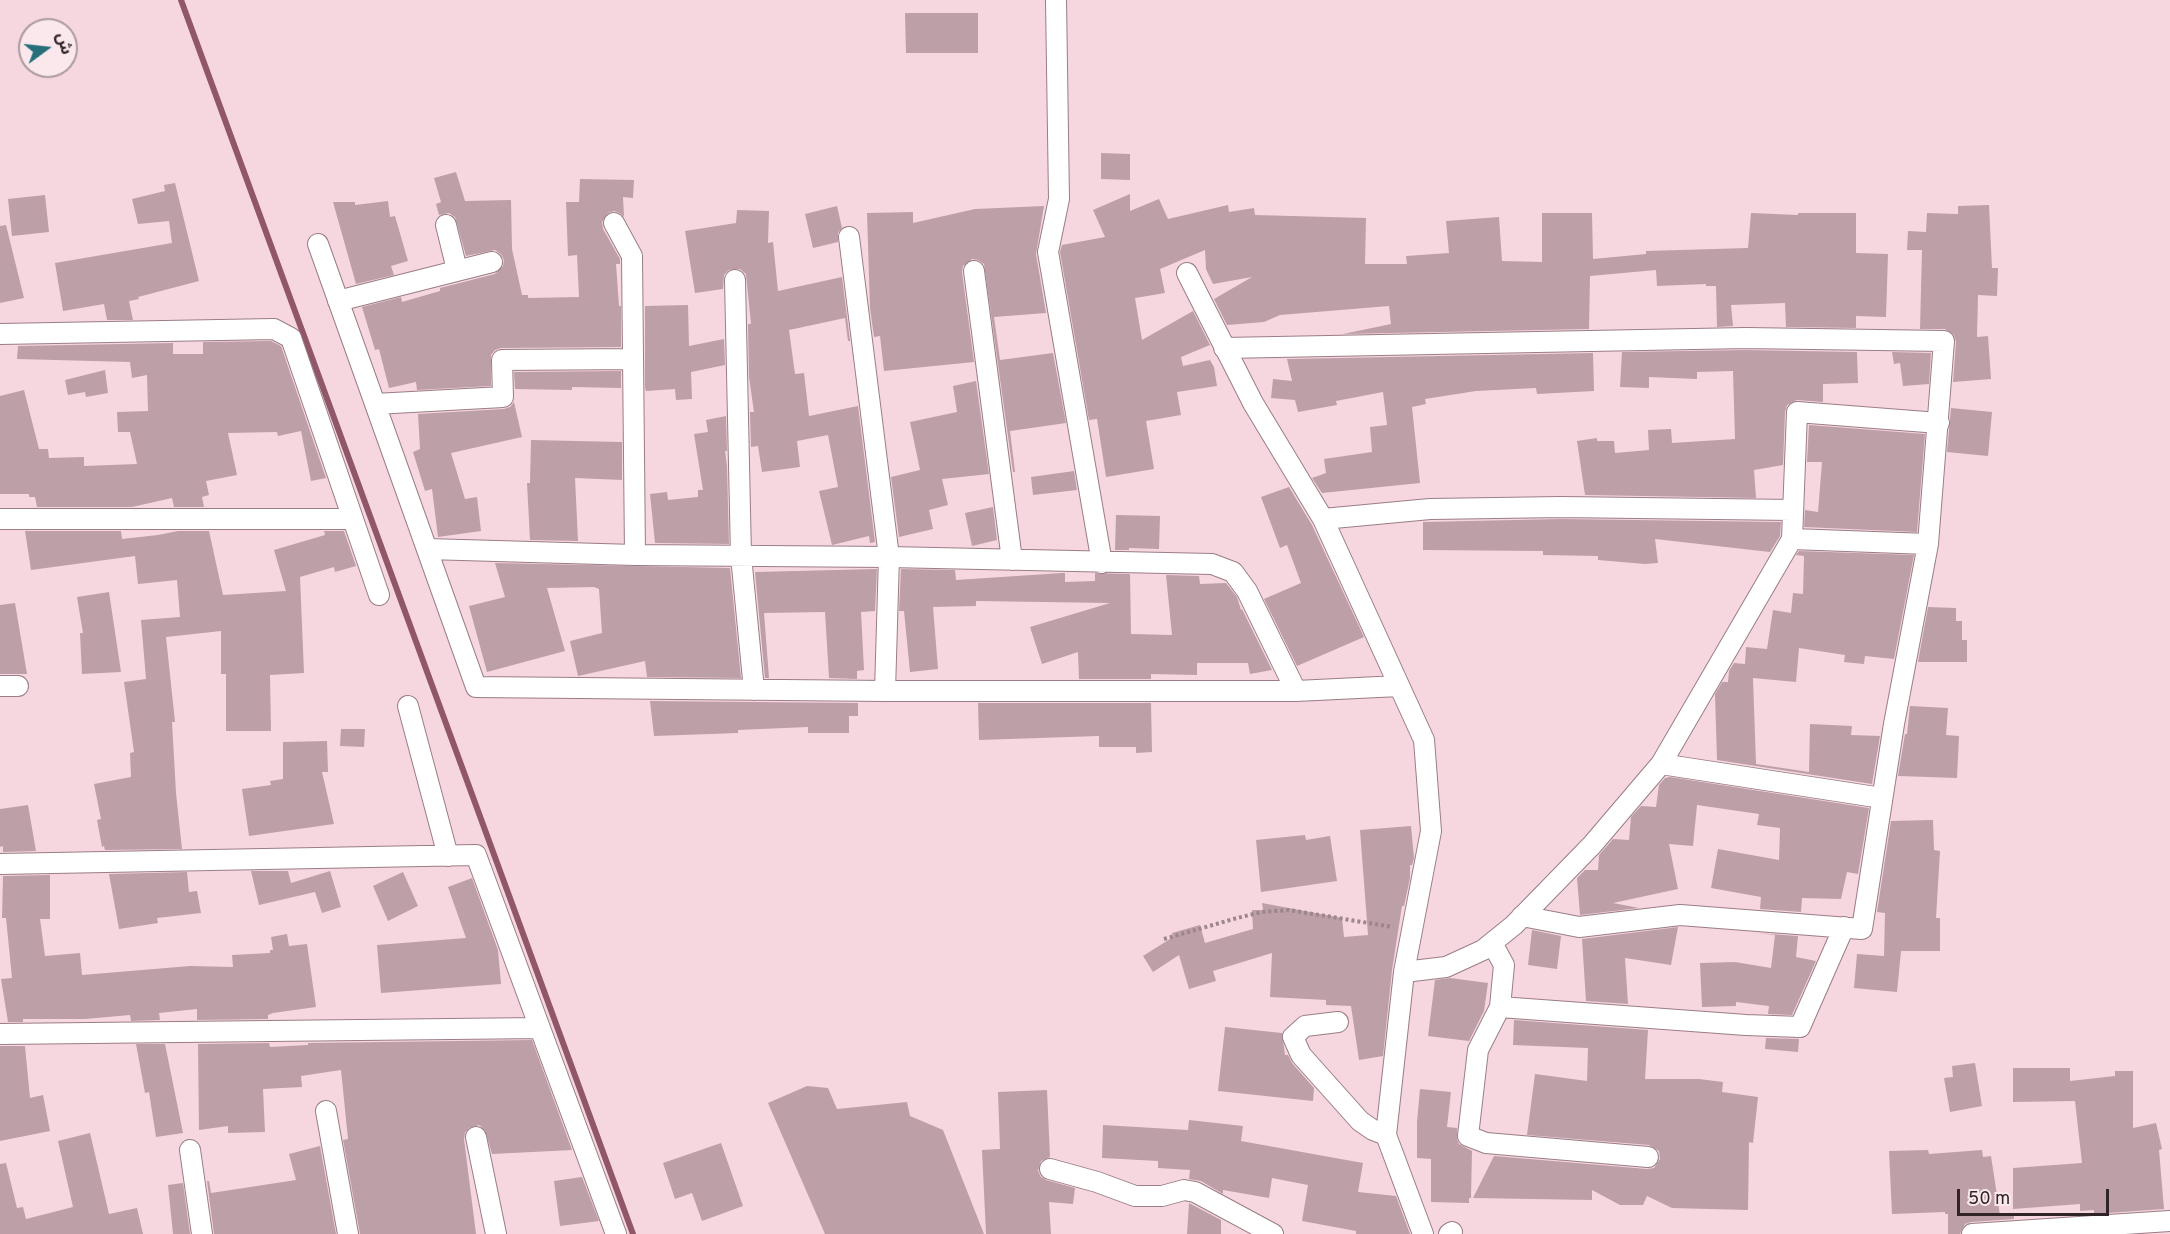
<!DOCTYPE html>
<html>
<head>
<meta charset="utf-8">
<style>
  body { margin:0 }
  #map { position:relative; width:2170px; height:1234px; overflow:hidden; background:#f7d7df; font-family:Overpass,"Noto Sans Arabic",sans-serif }
  canvas { display:block }
  .north { position:absolute; left:18px; top:18px; width:60px; height:60px; box-sizing:border-box; background:#fbe8ed; border:2px solid #aa9a9e; border-radius:50%; rotate:75deg; font-size:16px; font-weight:700; line-height:24px; text-align:center; color:#302428 }
  .north::after { content:''; display:block; margin:auto; width:21px; height:27px; background:#276e7b; clip-path:polygon(50% 0,100% 100%,50% 72%,0 100%) }
  .scale { position:absolute; left:1957px; top:1189px; width:152px; height:27px; box-sizing:border-box; border:3px solid #302428; border-top:0; padding-left:8px; font-size:18px; line-height:21px; white-space:nowrap; color:#302428; -webkit-text-stroke:4px #fbe8ed; paint-order:stroke }
</style>
</head>
<body>
<div id="map">
<canvas width="2170" height="1234"></canvas>
<div class="north">ش</div>
<div class="scale">50 m</div>
</div>
<script>
const g = document.querySelector('canvas').getContext('2d');
g.lineJoin = 'round';
function trace(path, color, width, dash) {
  g.strokeStyle = color;
  g.lineWidth = width;
  g.lineCap = dash ? 'butt' : 'round';
  g.setLineDash(dash || []);
  g.stroke(path);
}
function fill(path, color) {
  g.fillStyle = color;
  g.fill(path, 'evenodd');
}
trace(new Path2D(`
  M181 0 633 1234`), '#905769', 6);
fill(new Path2D(`
  M905 13H978V53H906Z
  M1101 153 1130 154V180L1101 179Z
  M456 172 465 201 511 200 512 249 522 295H528V298L579 297 577 255 568 256 566 202H579L580 179 634 180 633 198 623 197 624 217 620 213 614 211 608 213 602 222 603 229 620 259V264H616L619 306H621V347L501 348 495 350 491 355V386L417 390 416 382 389 388 379 349 375 350 362 307 401 297 402 302 440 291V288L495 274 503 266 504 260 501 254 495 250 466 256 455 217 449 213 439 215 436 204 441 202 434 178Z
  M175 183 199 281 138 297 139 299 129 301 133 320H107L104 304 63 311 55 263 172 243 169 221 138 224 132 199 165 191 164 185Z
  M1130 194V211L1159 199 1168 219 1228 205 1229 212 1254 208 1255 215 1366 218 1365 264H1407L1406 256 1449 253 1446 221 1499 217 1502 261 1542 262V213H1592L1593 259 1646 254V251L1748 248 1751 213 1798 215V213H1856V253L1888 254 1886 317 1856 316V328L1786 327 1785 303 1731 305 1733 326 1717 327 1716 286H1706V284L1657 286 1656 270 1590 276 1589 329 1343 334 1391 324 1389 306 1280 315 1264 322 1227 325 1214 299 1252 277 1213 284 1206 269 1205 250 1160 269 1165 293 1135 298 1142 340 1193 311 1210 345 1181 357 1183 366 1210 360 1214 367 1217 386 1177 392 1181 415 1146 421 1154 469 1106 477 1097 419 1089 420 1060 252 1062 245 1105 237 1093 210Z
  M45 195 49 232 12 236 8 199Z
  M388 201 390 217 395 216 408 261 391 266 394 275 356 284 333 202H355V205Z
  M1989 205 1992 268H1998L1997 296 1978 295 1977 337 1988 336 1991 379 1953 382 1956 342 1954 335 1945 329H1920L1922 250H1907L1908 231 1926 232 1927 213 1958 214V206Z
  M837 206 842 228 838 233V242L813 248 805 214Z
  M1044 206 1036 254 1046 313 994 317 1000 360 1053 353 1066 423 1010 431 1015 472H1013L984 264 978 260 972 259 963 266 962 272 974 362 884 371 880 336 874 337 870 308 867 213 913 212V223L975 209Z
  M737 210 769 211 768 243 773 242 778 291 842 277 850 341H848L845 318 789 330 795 374 804 373 809 416 858 406 875 542 870 543 869 536 832 545 819 491 838 487 828 435 797 441 800 467 762 472 758 446 751 447 750 412H754L749 377 748 324H751L746 274 740 269 729 270 724 275 723 289 695 293 685 231 736 223Z
  M6 225 24 298 0 303V226Z
  M688 305 689 346 724 339 725 365 691 372 692 399 676 400 675 389 646 391 645 388V306Z
  M271 341 281 346 326 478 311 481 301 431 278 436 277 432 228 433 237 475 206 481 209 495 202 497 204 507H174L172 498 132 507H37L35 497H29V494H0V396L24 390 39 449H48L49 458 84 457V466L137 464 130 432H118L117 412 148 411 147 375 132 378 130 362 17 359 18 346 173 343V354H203V342Z
  M1746 350 1857 352 1858 383 1823 384V402L1797 400 1787 405 1785 412 1783 465 1754 470 1756 498 1585 495 1577 441 1597 438V441H1614L1615 453 1649 450 1648 430 1671 429 1672 443 1735 439 1733 371 1697 372V379L1649 377V388L1620 387 1622 352Z
  M1892 352 1931 353 1929 384 1903 386 1900 363 1894 364Z
  M1593 353 1594 391 1537 394 1536 388 1476 391 1425 399 1426 404 1412 407 1420 483 1322 493 1312 478 1326 473 1324 459 1372 452 1370 427 1387 425 1383 392 1336 401 1337 405 1298 412 1295 400 1271 398 1273 379 1292 381 1287 359Z
  M105 370 108 393 86 397 85 392 68 395 65 380Z
  M621 371V388L572 387V390L515 389 514 372Z
  M976 381 989 474 942 479 948 505 929 510 933 529 899 537 891 477 920 470 910 422 957 412 953 386Z
  M514 402 522 437 451 453 465 499 477 497 481 531 438 537 432 489 425 491 413 452 420 449 418 414 504 409 510 407Z
  M1951 408 1992 412 1988 456 1947 452Z
  M726 416 727 451H725L727 466 729 544 655 543 650 494 667 492 668 500 698 497V490H703L694 434 708 432 706 420Z
  M1809 425 1925 434 1917 532 1804 527 1805 510 1818 512 1822 462H1807Z
  M531 440 622 442V480L575 478 578 541 530 540 527 483H530Z
  M1074 471 1077 490 1033 495 1031 477Z
  M1289 487 1312 525 1364 637 1297 666 1264 599 1301 583 1287 545 1280 548 1261 497Z
  M993 507 997 540 972 546 965 513Z
  M1116 515 1160 516 1159 549 1129 548V550H1115Z
  M1561 519 1781 522 1780 536 1770 552 1655 539 1658 563 1645 564 1598 560V556L1543 555V551L1423 550V522Z
  M25 531H121L122 539 158 535 178 531H209L223 595 286 591 274 550 325 535 324 531H344L356 566 335 572 334 567 300 577 304 673 270 675 271 731H226V674H221V631L166 637 175 722H172L176 793 182 849 105 850 104 846 102 847 97 820 101 819 94 784 131 777 130 753 134 752 124 682 146 679 141 620 180 617 177 580 138 584 135 556 31 570Z
  M1799 551 1914 555 1894 659 1865 656 1864 664 1844 662 1845 655 1799 648 1796 682 1753 678 1756 764 1809 772 1810 724 1852 726 1851 735 1880 736 1872 784 1717 760 1715 694 1722 682H1728L1729 671 1734 663 1745 664 1746 647 1767 649 1773 610 1791 613 1793 593 1803 594 1804 556 1796 555Z
  M495 563 730 568 741 678 647 677 645 661 578 676 570 641 602 633 599 589 594 587 547 588 565 651 487 672 469 606 505 597Z
  M877 569 875 611 861 612 864 670 857 671V679L829 678 825 612 764 613 769 678H765L755 572Z
  M901 569 955 570 956 580 1062 573H1065V582L1095 581V573L1130 574 1131 634 1172 635 1166 575 1199 576 1200 584 1226 583 1237 597 1241 610 1242 609 1272 670 1250 674 1248 663H1197V675L1151 674V679H1079L1078 652 1042 664 1030 627 1110 603 976 601V606L933 607 938 669 910 672 904 611H899Z
  M109 592 121 672 82 674 80 633H83L77 597Z
  M15 603 27 674H0V605Z
  M1928 607 1956 608V621H1962V640H1967V662H1918Z
  M650 701 858 703V716H849V733H808V727L738 730V733L654 736Z
  M978 703H1151L1152 752 1136 753V747H1099V736L979 740Z
  M1910 706 1948 708 1946 735 1959 736 1957 778 1898 776 1905 734H1907Z
  M341 729H365L364 747 340 746Z
  M327 741 328 772H322L334 824 249 836 242 789 271 785 270 781 283 779V742Z
  M1670 777 1869 808 1858 874 1847 872 1841 899 1802 898 1801 912 1760 909 1761 897 1711 888 1718 849 1779 860 1780 828 1757 825 1759 814 1697 805 1693 846 1669 844 1678 889 1613 903 1639 908 1580 915 1577 878 1585 870H1598L1599 855 1613 839 1629 840 1631 817 1641 806 1656 807 1659 785 1665 778Z
  M28 805 36 851 3 852V846L0 847V809Z
  M1933 820 1934 850 1940 851 1936 918H1940V951H1901L1897 992 1854 988 1857 954 1884 956 1885 913 1877 912 1891 821Z
  M1411 826 1414 858 1412 865H1410V878L1404 906H1402L1392 970 1383 1056 1359 1060 1351 1006 1326 1005V1000L1270 997 1272 953 1213 971 1216 981 1189 989 1179 955 1153 972 1143 956 1173 937 1172 933 1200 925 1205 943 1253 929 1252 910H1263L1262 903 1342 918 1344 937 1368 935 1360 830Z
  M1305 835 1306 840 1330 836 1337 881 1261 892 1256 840Z
  M251 871H288L291 883 330 871 341 907 322 913 315 892 259 905Z
  M187 872 189 892 197 891 201 913 157 918 158 923 119 929 109 874Z
  M403 872 418 906 388 921 373 886Z
  M50 875V919H40L45 956 80 953 82 975 190 966 233 967 232 955 270 953V950H273L271 937 287 934 289 946 307 944 316 1007 273 1013 268 1015V1019L197 1020V1009L159 1013 160 1020 131 1021 130 1015 85 1019H23V1022H8L1 979 12 978 6 918H2L3 876Z
  M472 878 498 950 501 984 381 993 377 945 466 938 448 887Z
  M1678 927 1671 965 1625 958 1628 1004 1586 1001 1582 939Z
  M1532 930 1561 936 1557 969 1528 965Z
  M1757 933 1798 936 1796 957 1816 961 1792 1015 1768 1014 1769 1006 1736 1002V1006L1702 1007 1700 963 1735 962 1771 968 1775 935Z
  M1450 978 1488 983 1484 1011 1469 1041 1428 1036 1435 980Z
  M1514 1020 1648 1030 1645 1079H1699L1723 1082 1722 1092 1758 1097 1753 1143 1749 1142 1748 1210 1672 1208 1647 1196 1643 1205H1620L1592 1190V1200L1473 1198 1494 1156 1647 1169 1654 1168 1660 1159 1659 1151 1649 1145 1527 1135 1535 1074 1587 1081 1588 1048 1513 1045Z
  M1225 1027 1282 1033 1285 1055H1288L1292 1063 1314 1088 1313 1101 1218 1091Z
  M1766 1038 1799 1039 1798 1052 1765 1049Z
  M532 1040 572 1150 492 1154 485 1130 479 1125 469 1128 465 1133 464 1139 476 1234H360L343 1140 348 1139 341 1070 301 1076 302 1087 263 1089 265 1132 228 1133V1126L199 1130 198 1044 269 1043 270 1047 308 1045V1043Z
  M136 1044H165L183 1133 156 1137 149 1092 145 1093Z
  M0 1046H25L30 1098 43 1095 50 1131 0 1141Z
  M1975 1063 1982 1106 1950 1112 1944 1078 1953 1077 1952 1066Z
  M2013 1068H2070V1081L2115 1076V1071H2133V1128L2156 1123 2162 1149 2159 1150 2164 1209 2094 1214V1210L2080 1211V1204L2013 1209V1168L2082 1163 2075 1101 2013 1102Z
  M807 1086 828 1088 837 1109 907 1102 910 1116 943 1130 984 1234H825L768 1103Z
  M1420 1089 1451 1092 1447 1127 1457 1128V1139L1459 1144 1472 1151 1471 1198H1469V1203L1431 1202V1159L1417 1158V1122Z
  M1047 1090 1050 1157 1041 1161 1038 1171 1041 1177 1046 1180 1075 1188 1073 1204 1049 1202 1051 1234H986L982 1150 1000 1149 998 1092Z
  M1189 1120 1243 1126 1241 1141 1363 1163 1358 1192 1396 1196 1410 1234H1356V1231L1302 1221 1308 1185 1272 1178 1269 1198 1223 1190V1194L1201 1181 1189 1179 1190 1170 1158 1168V1161L1102 1158 1103 1125 1188 1130Z
  M90 1133 109 1214 137 1208 143 1234H0V1164L6 1163 17 1208 23 1207 26 1219 73 1207 58 1141Z
  M721 1143 743 1206 702 1221 692 1193 675 1199 663 1163Z
  M320 1146 336 1234H214L207 1181H209L211 1193 296 1180 289 1154Z
  M1928 1150 1929 1154 1982 1150 1983 1157 1991 1156 2000 1215 2014 1213V1219L1971 1222 1965 1224 1960 1234H1948V1214H1945V1212L1892 1214 1889 1151Z
  M582 1177 599 1221 560 1226 554 1181Z
  M183 1183 190 1234H173L168 1185Z
  M1189 1203 1221 1220V1234H1187Z`), '#bd9fa7');
const street = new Path2D(`
  M1056 0 1059 199 1048 252 1102 563
  M614 223 632 256 635 555
  M446 225 457 270
  M849 237 889 557 885 691
  M318 244 476 687 885 691H1296L1399 686
  M974 271 1012 560
  M1187 273 1253 403 1323 519 1424 740 1431 831 1404 972 1386 1135 1423 1234
  M735 280 741 556 754 690
  M338 301 492 262
  M0 334 274 329 291 338 379 595
  M1224 348 1746 338 1944 341 1928 544 1894 724 1862 929 1680 915 1579 927 1522 916
  M375 404 503 397 502 360 633 359
  M0 519H353
  M1323 519 1430 509 1561 507 1793 510
  M1792 539 1928 544
  M427 549 635 555 889 557 1212 564 1233 572 1247 591 1296 691
  M0 686H18
  M408 706 448 856
  M1661 764 1882 798
  M0 864 476 855 616 1234
  M1492 943 1504 965 1500 1007 1746 1025 1800 1027 1844 927
  M1404 972 1446 967 1483 950 1514 925 1592 845 1661 764 1792 539 1797 412 1939 423
  M1500 1007 1478 1050 1468 1136 1486 1143 1648 1157
  M1338 1022 1305 1026 1293 1037 1301 1055 1360 1121 1373 1130 1386 1135
  M0 1034 540 1028
  M326 1111 348 1234
  M476 1137 496 1234
  M190 1150 202 1234
  M1050 1169 1097 1182 1135 1196H1162L1184 1190 1195 1192 1273 1234
  M1449 1234 1452 1232
  M1972 1234 2170 1221`);
trace(street, '#9a7d85', 22);
trace(new Path2D(`
  M1164 939 1237 918 1262 912 1289 910 1393 927`), '#9c858b', 4, [3, 3]);
trace(street, '#fff', 20);
</script>
</body>
</html>
